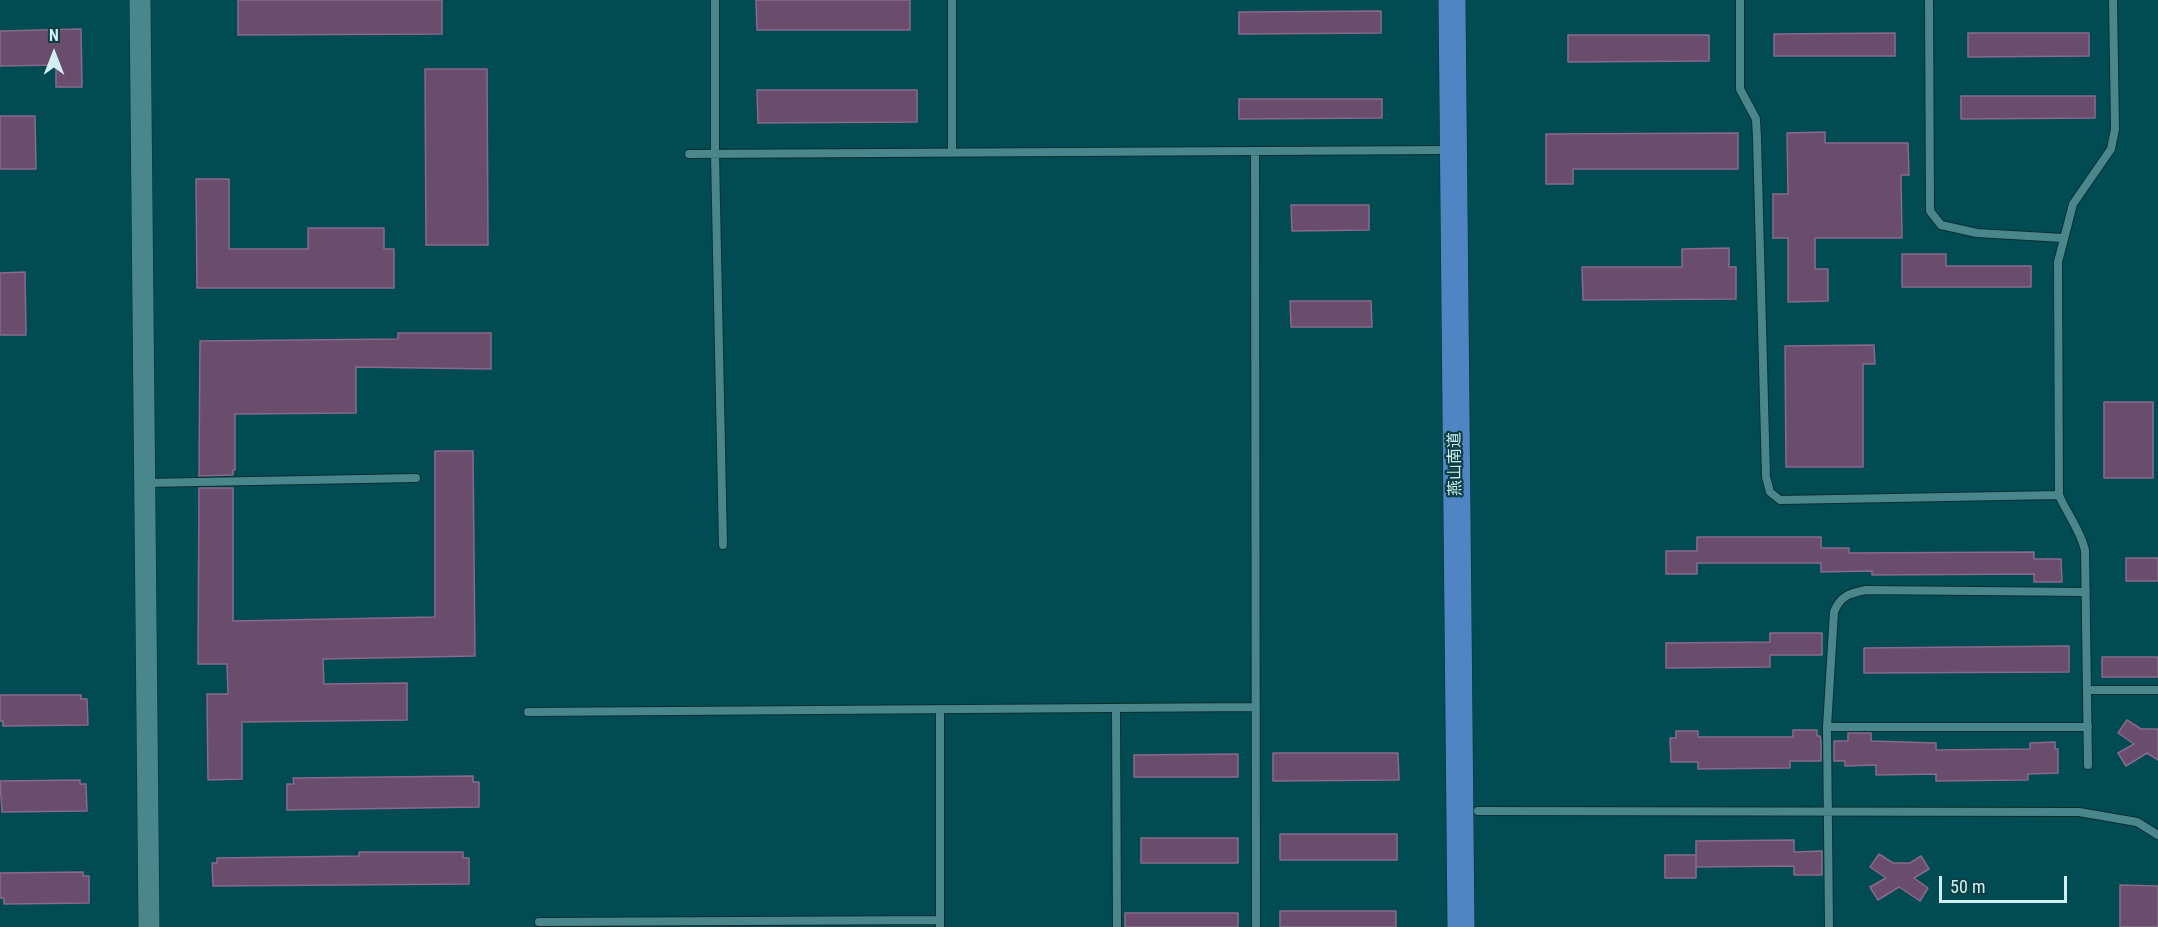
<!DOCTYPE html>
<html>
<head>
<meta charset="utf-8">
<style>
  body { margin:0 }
  #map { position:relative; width:2158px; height:927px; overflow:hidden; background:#004c52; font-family:"Roboto Condensed",sans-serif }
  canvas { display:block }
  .north { position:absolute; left:24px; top:24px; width:60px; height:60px; -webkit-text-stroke:4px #0c3f44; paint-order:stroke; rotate:0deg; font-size:16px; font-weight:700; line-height:24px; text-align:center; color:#d1eff2 }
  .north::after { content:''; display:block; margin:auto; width:21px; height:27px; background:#d1eff2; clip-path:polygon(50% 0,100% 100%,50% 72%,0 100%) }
  .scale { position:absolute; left:1939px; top:876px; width:128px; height:27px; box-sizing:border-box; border:3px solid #d1eff2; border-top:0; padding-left:8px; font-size:18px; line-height:21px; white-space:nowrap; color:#d1eff2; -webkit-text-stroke:4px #0c3f44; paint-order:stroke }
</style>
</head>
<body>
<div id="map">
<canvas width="2158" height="927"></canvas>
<div class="north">N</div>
<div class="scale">50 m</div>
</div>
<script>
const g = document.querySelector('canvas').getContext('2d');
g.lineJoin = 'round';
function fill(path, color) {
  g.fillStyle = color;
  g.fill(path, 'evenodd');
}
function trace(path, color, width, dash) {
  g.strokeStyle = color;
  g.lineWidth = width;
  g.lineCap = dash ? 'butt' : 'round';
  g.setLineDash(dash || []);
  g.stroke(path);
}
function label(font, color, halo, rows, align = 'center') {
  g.font = font + ' "Roboto Condensed","Noto Sans SC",sans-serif';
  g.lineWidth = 4.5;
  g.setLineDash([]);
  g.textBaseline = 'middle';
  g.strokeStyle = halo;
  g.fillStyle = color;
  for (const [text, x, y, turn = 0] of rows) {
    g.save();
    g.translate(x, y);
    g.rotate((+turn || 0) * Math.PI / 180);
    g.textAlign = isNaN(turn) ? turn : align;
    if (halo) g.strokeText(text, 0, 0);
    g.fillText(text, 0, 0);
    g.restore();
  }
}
const building = new Path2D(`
  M238 0H442V34L238 35Z
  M756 0H910V30H757Z
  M1381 11V33L1239 34V12Z
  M81 29 82 87H56V65L0 66V31Z
  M1895 33V56H1774V34Z
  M1968 33H2089V56L1968 57Z
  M1568 35H1709V61L1568 62Z
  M425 69H487L488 245H426Z
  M757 90H917V122L758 123Z
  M1961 96H2095V118L1961 119Z
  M1239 99H1382V118L1239 119Z
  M0 116H35L36 169H0Z
  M1825 132V143H1908L1909 175H1901L1902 238H1815V269H1828V301L1788 302V238H1773V194H1788L1787 133Z
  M1738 133V169H1573V184H1546V134Z
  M196 179H229V249H308V228H384V249H394V288H197Z
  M1291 205H1369V230L1292 231Z
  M1729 248V267H1736V299L1583 300 1582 267H1682V249Z
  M1902 254H1946V266H2031V287H1902Z
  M25 272 26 335H0V273Z
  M1290 301H1371L1372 327H1291Z
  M398 333H491V369L356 367V413L235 414V470H233V475L199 476 200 341 398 339Z
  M1874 345 1875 364H1863V467H1786L1785 346Z
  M2104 402H2153V478H2104Z
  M435 451H473L475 656 323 659 324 684 407 683V720L242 722V779L208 780 207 694H228L227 664H198L199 488H233V621L435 617Z
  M1697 537H1821V548H1849V553L2034 552V559H2061L2062 582H2034V574L1872 575V571L1821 572V563H1697V574H1666V551H1697Z
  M2126 558H2158V581H2126Z
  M1770 633H1822V655H1770V667L1666 668V643L1770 642Z
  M2069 646V672L1864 673V648Z
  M2102 657H2158V677H2102Z
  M0 695H81V699H87L88 725 3 726V721H0Z
  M2127 720 2141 729H2158V760L2147 753 2126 766 2118 753 2134 744 2118 733Z
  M1793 730H1817V736H1820L1821 741V761H1790V768L1698 769V762H1671L1670 738H1676V731H1698V737H1793Z
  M1848 733H1871V741L1936 743V750L2030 749V743L2055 742V749H2058V773L2028 774V780L1936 781V774L1876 775V765L1845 766V761H1834V741H1848Z
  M1273 753H1398L1399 780 1273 781Z
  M1238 754V777H1134V755Z
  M473 776V782H479V807L287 810V784H294L293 778Z
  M80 780V784H86L87 811 2 812 0 781Z
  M1280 834H1397V860H1280Z
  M1141 838H1238V863H1141Z
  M1794 840V852L1822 851V875H1794V866L1696 867V841Z
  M359 852H463V858H469V884L213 886 212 863H217V858L359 856Z
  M1879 854 1893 863H1910L1921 856 1929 869 1914 878 1928 888 1920 901 1899 887 1878 900 1870 887 1886 878 1870 867Z
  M1665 855H1696V878H1665Z
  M83 872V876H89V903L4 904V898H0V873Z
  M2120 885 2158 886V927H2120Z
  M1280 911H1396V927H1280Z
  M1125 913H1238V927H1125Z`);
fill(building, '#6a4c6d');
trace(building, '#89698c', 1.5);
const service = new Path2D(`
  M715 0V154L723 545
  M1740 0V89L1756 119 1757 138 1766 477 1770 492 1780 500 2059 495
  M1929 0 1930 211 1941 225 1977 233 2063 238
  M1255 151 1256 927
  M952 152V0
  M689 154 1451 150
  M145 483 416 478
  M2087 690H2158
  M1116 709 1117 927
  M940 711V927
  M528 712 1255 707
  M1827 727H2088
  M2088 765 2085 550C2080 529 2067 514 2059 495L2058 262 2073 204 2111 149 2115 129 2113 0
  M1478 811 2079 812 2137 822 2158 835
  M539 922 940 920
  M1829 927 1827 727 1834 612C1840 596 1850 593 1866 590L2086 592`);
const tertiary = new Path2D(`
  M140 0 149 927`);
const primary = new Path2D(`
  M1452 0 1461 927`);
trace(service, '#0c2e31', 10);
trace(tertiary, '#0c2e31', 22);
trace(primary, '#0c2e31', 28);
trace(service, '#49878d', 8);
trace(tertiary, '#49878d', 21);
trace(primary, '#5085c4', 27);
label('16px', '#d1eff2', '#0c3f44', [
  ["燕山南道",1456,464,-91]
]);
</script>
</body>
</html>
